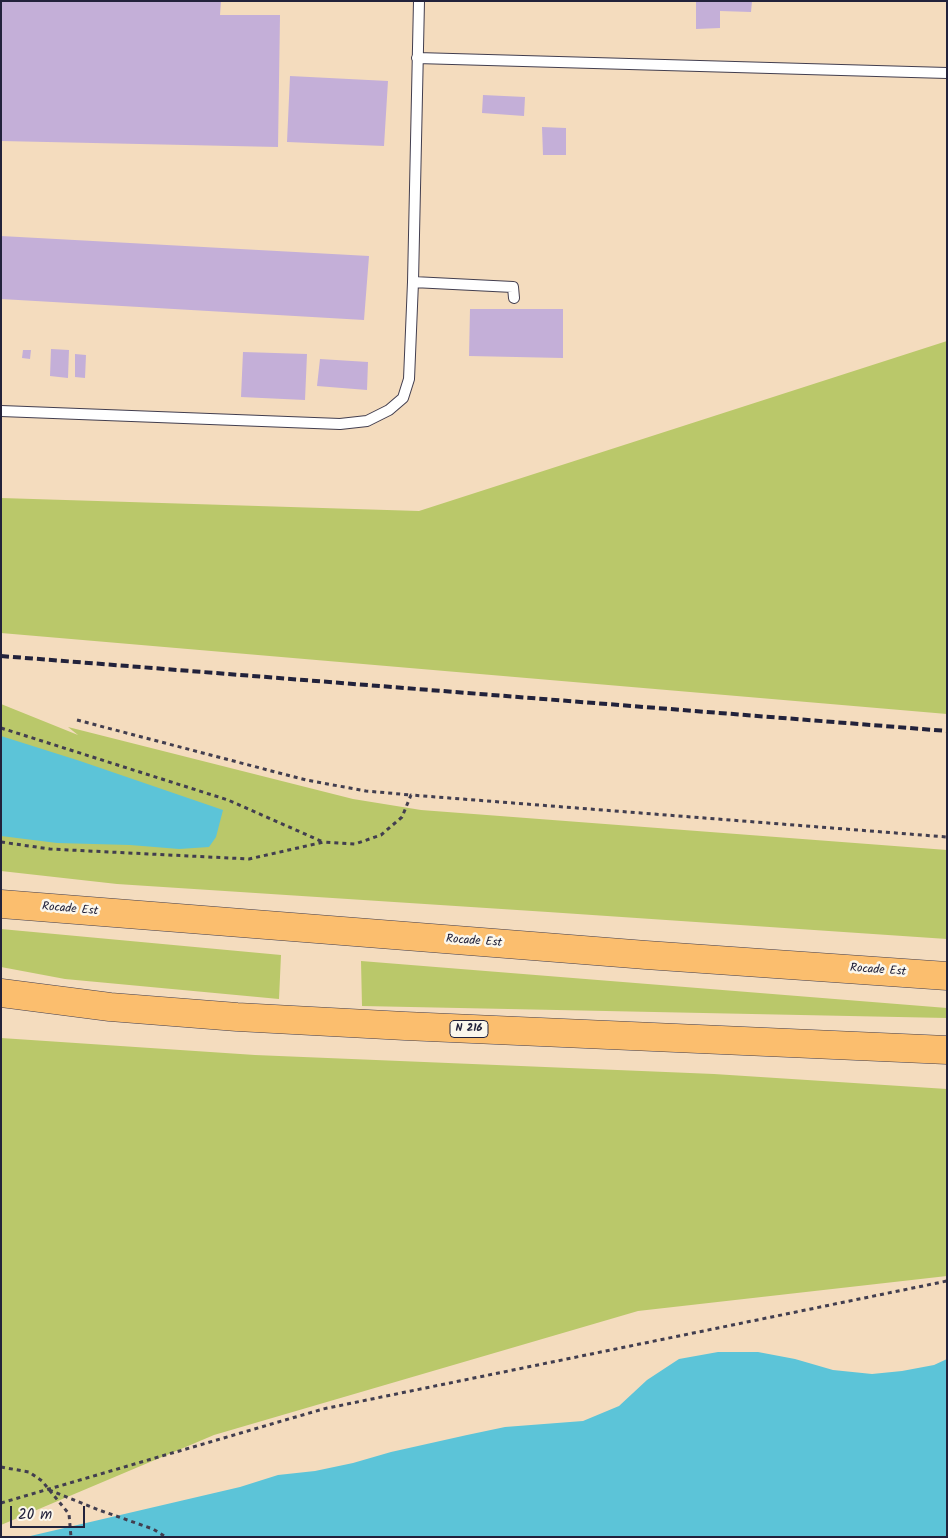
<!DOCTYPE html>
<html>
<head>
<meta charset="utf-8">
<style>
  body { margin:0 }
  #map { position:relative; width:948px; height:1538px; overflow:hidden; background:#f4dcbe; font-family:Kalam,sans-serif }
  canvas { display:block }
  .frame { position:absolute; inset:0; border:2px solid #22223b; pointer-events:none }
  .scale { position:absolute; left:10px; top:1506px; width:75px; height:22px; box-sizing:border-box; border:2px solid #22223b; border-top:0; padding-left:6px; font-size:15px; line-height:18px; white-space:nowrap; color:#22223b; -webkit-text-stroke:4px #fbf7ec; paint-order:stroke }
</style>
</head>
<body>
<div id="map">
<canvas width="948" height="1538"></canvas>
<div class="frame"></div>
<div class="scale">20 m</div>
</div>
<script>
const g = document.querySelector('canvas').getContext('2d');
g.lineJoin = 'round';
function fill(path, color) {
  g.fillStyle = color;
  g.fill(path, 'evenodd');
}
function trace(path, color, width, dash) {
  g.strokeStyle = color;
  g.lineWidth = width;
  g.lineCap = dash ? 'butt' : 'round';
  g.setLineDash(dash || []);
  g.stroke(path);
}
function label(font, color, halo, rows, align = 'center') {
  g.font = font + ' Kalam,sans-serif';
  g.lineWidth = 5;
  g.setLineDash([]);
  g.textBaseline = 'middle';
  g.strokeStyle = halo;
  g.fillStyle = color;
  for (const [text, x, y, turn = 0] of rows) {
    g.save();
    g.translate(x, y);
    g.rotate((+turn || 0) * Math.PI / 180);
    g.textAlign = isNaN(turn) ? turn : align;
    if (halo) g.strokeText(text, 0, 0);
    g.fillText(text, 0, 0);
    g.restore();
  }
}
fill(new Path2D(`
  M947 341V714L1 633V498L419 511Z
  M1 704 78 735 68 727 353 799 421 810 947 850V939L548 912 117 884 1 871Z
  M1 929 281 955 279 999 65 979 1 967Z
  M361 961 947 1008V1018L362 1006Z
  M1 1038 255 1055 714 1074 947 1089V1276L638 1311 214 1435 1 1525Z`), '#bac86a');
fill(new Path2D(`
  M1 736 80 761 223 810 216 837 209 847 179 849 130 845 57 843 1 836Z
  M718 1352H758L795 1359 833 1370 872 1374 902 1371 934 1365 947 1359V1537H26L240 1487 278 1475 315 1471 353 1463 391 1452 467 1435 505 1427 583 1421 619 1406 647 1380 679 1359Z`), '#5cc4d8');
fill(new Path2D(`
  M1 1H221L220 15H280L278 147 1 141Z
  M696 1H752L751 12 720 11V28L696 29Z
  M290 76 388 81 384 146 287 142Z
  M483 95 525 97 524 116 482 113Z
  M542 127 566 128V155H543Z
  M1 236 369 256 364 320 1 299Z
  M470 309H563V358L469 356Z
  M51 349 69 350 68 378 50 376Z
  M23 350H31L30 359 22 358Z
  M243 352 307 354 305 400 241 397Z
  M75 354 86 355 85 378 75 377Z
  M320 359 368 362 367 390 317 386Z`), '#c4afd8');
const lane = new Path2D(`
  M417 58 947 73
  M413 282 513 287 514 298
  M1 411 340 424 367 421 389 410 403 398 409 379 413 282 419 1`);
const highway = new Path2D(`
  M1 904 646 955 947 976
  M1 993 110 1007 237 1017 405 1026 947 1050`);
trace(lane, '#423e4f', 12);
trace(highway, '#423e4f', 29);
trace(new Path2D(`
  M77 720 306 780 366 791 411 795
  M1 728 228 800 323 842
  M1 842 50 849 249 859 324 842 355 844 381 835 402 817 411 795 947 837
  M1 1467 29 1472 42 1481 69 1514 71 1537
  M49 1490 99 1510 153 1529 166 1537
  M1 1503 323 1409 947 1281`), '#423e4f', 3, [4, 4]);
trace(lane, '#fff', 10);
trace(highway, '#fbbe6e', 28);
trace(new Path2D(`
  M1 656 947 731`), '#22223b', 4, [8, 4]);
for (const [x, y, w] of [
  [469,1029,38]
]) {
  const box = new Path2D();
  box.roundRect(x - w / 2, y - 8.5, w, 17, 4);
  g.fillStyle = '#fbf7ec';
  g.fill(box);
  trace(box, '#22223b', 1);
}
label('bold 11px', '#22223b', null, [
  ["N 216",469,1029]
]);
label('12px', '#22223b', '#fbf7ec', [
  ["Rocade Est",70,910,5],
  ["Rocade Est",474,942,4],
  ["Rocade Est",878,971,4]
]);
</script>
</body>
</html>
